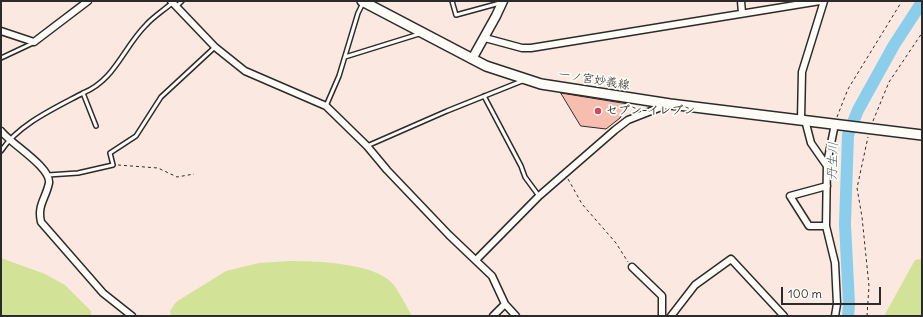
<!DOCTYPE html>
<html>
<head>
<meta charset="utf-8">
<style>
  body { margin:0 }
  #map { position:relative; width:923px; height:317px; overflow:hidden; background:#fbe9e1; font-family:Delius,sans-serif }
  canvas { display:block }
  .frame { position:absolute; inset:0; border:2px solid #2b2b2b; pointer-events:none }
  .scale { position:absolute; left:781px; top:287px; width:100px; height:18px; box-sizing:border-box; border:2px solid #2b2b2b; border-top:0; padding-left:5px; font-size:12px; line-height:14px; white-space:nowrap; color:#2b2b2b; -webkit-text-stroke:3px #fdfcf7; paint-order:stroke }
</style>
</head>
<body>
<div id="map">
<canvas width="923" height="317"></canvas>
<div class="frame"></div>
<div class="scale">100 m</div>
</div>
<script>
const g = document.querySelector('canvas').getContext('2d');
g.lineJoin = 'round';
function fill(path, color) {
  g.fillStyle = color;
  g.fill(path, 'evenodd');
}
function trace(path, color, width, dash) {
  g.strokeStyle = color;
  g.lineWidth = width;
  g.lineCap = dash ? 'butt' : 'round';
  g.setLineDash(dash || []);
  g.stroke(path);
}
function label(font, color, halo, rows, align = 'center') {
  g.font = font + ' Delius,"Klee One",sans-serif';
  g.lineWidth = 3.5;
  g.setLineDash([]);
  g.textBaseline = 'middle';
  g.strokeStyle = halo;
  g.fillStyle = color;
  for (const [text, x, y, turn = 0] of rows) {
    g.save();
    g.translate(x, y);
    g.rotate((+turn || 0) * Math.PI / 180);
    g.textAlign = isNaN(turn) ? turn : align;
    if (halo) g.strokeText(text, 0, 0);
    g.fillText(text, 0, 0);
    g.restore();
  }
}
fill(new Path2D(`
  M1 258 45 274 65 285 91 311V316H1Z
  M922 259V316H884L915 260Z
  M290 261C317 261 375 263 393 284 400 293 406 306 412 316H171L170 311 176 302 226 271 259 263Z`), '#d2e296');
trace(new Path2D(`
  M848 316 849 304 845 224 848 135 858 110 894 45 922 2`), '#8bceec', 12);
const building = new Path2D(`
  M561 93 628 104 620 118 606 129 581 126Z`);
fill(building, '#f7bdaf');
trace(building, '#2b2b2b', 1);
const lane = new Path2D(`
  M452 1 456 15 500 3
  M177 6 182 1
  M345 57 419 34
  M1 58 33 43
  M83 93C115 80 123 48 146 25 153 17 164 10 172 3
  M484 96 521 166 525 177 539 196
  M326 106 339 76 358 13 363 3
  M367 146 447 111 522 81
  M1 151C19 124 55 108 83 93L96 126
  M48 175 78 173 113 165 110 153 136 136 161 97 215 47`);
const street = new Path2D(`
  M171 1 215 47 245 71 326 106 367 146 387 170 449 235 492 276 505 304 516 316
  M741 1 742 13
  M1 31 34 42 88 1
  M485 38 522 48H531L820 1
  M801 120 802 72 824 1
  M805 120 811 143 827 166
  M1 131C11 144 51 167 49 183 46 198 37 205 41 222L103 293 132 316
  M826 226H809L790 196 827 186
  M476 260 539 196 615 130 628 120 669 104
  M632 267 662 296V316
  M493 316 505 304
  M671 316 695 285 731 259 784 316
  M835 316 837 304 835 263 826 226 827 163 835 124`);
const secondary = new Path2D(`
  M472 59 496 16 503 1`);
const primary = new Path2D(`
  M362 1 486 66 541 84 670 104 922 135`);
trace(lane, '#2b2b2b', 6);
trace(street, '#2b2b2b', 9);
trace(secondary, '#2b2b2b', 11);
trace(primary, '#2b2b2b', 12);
trace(new Path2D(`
  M837 117 848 89 902 1
  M873 121 889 82 922 33
  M118 165 158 168 177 177 194 174
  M568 179 582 204 616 243 628 262
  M867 316 869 286 862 217 857 188 868 137`), '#2b2b2b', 1, [3, 3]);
trace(lane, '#fdfcf7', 3);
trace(street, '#fdfcf7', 6);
trace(secondary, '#fdfcf7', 8);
trace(primary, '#fdfcf7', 9);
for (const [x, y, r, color] of [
  [598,111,4,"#d1495b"]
]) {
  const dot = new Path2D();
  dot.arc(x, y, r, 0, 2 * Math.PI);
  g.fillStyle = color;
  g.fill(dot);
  trace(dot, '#fdfcf7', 1.5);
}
label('12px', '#2b2b2b', '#fdfcf7', [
  ["一ノ宮妙義線",594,80,9]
]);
label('bold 12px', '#2b2b2b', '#fdfcf7', [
  ["セブン-イレブン",606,111]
], 'left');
label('italic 13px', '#485c65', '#fdfcf7', [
  ["丹生川",833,161,-88]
]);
</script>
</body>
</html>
